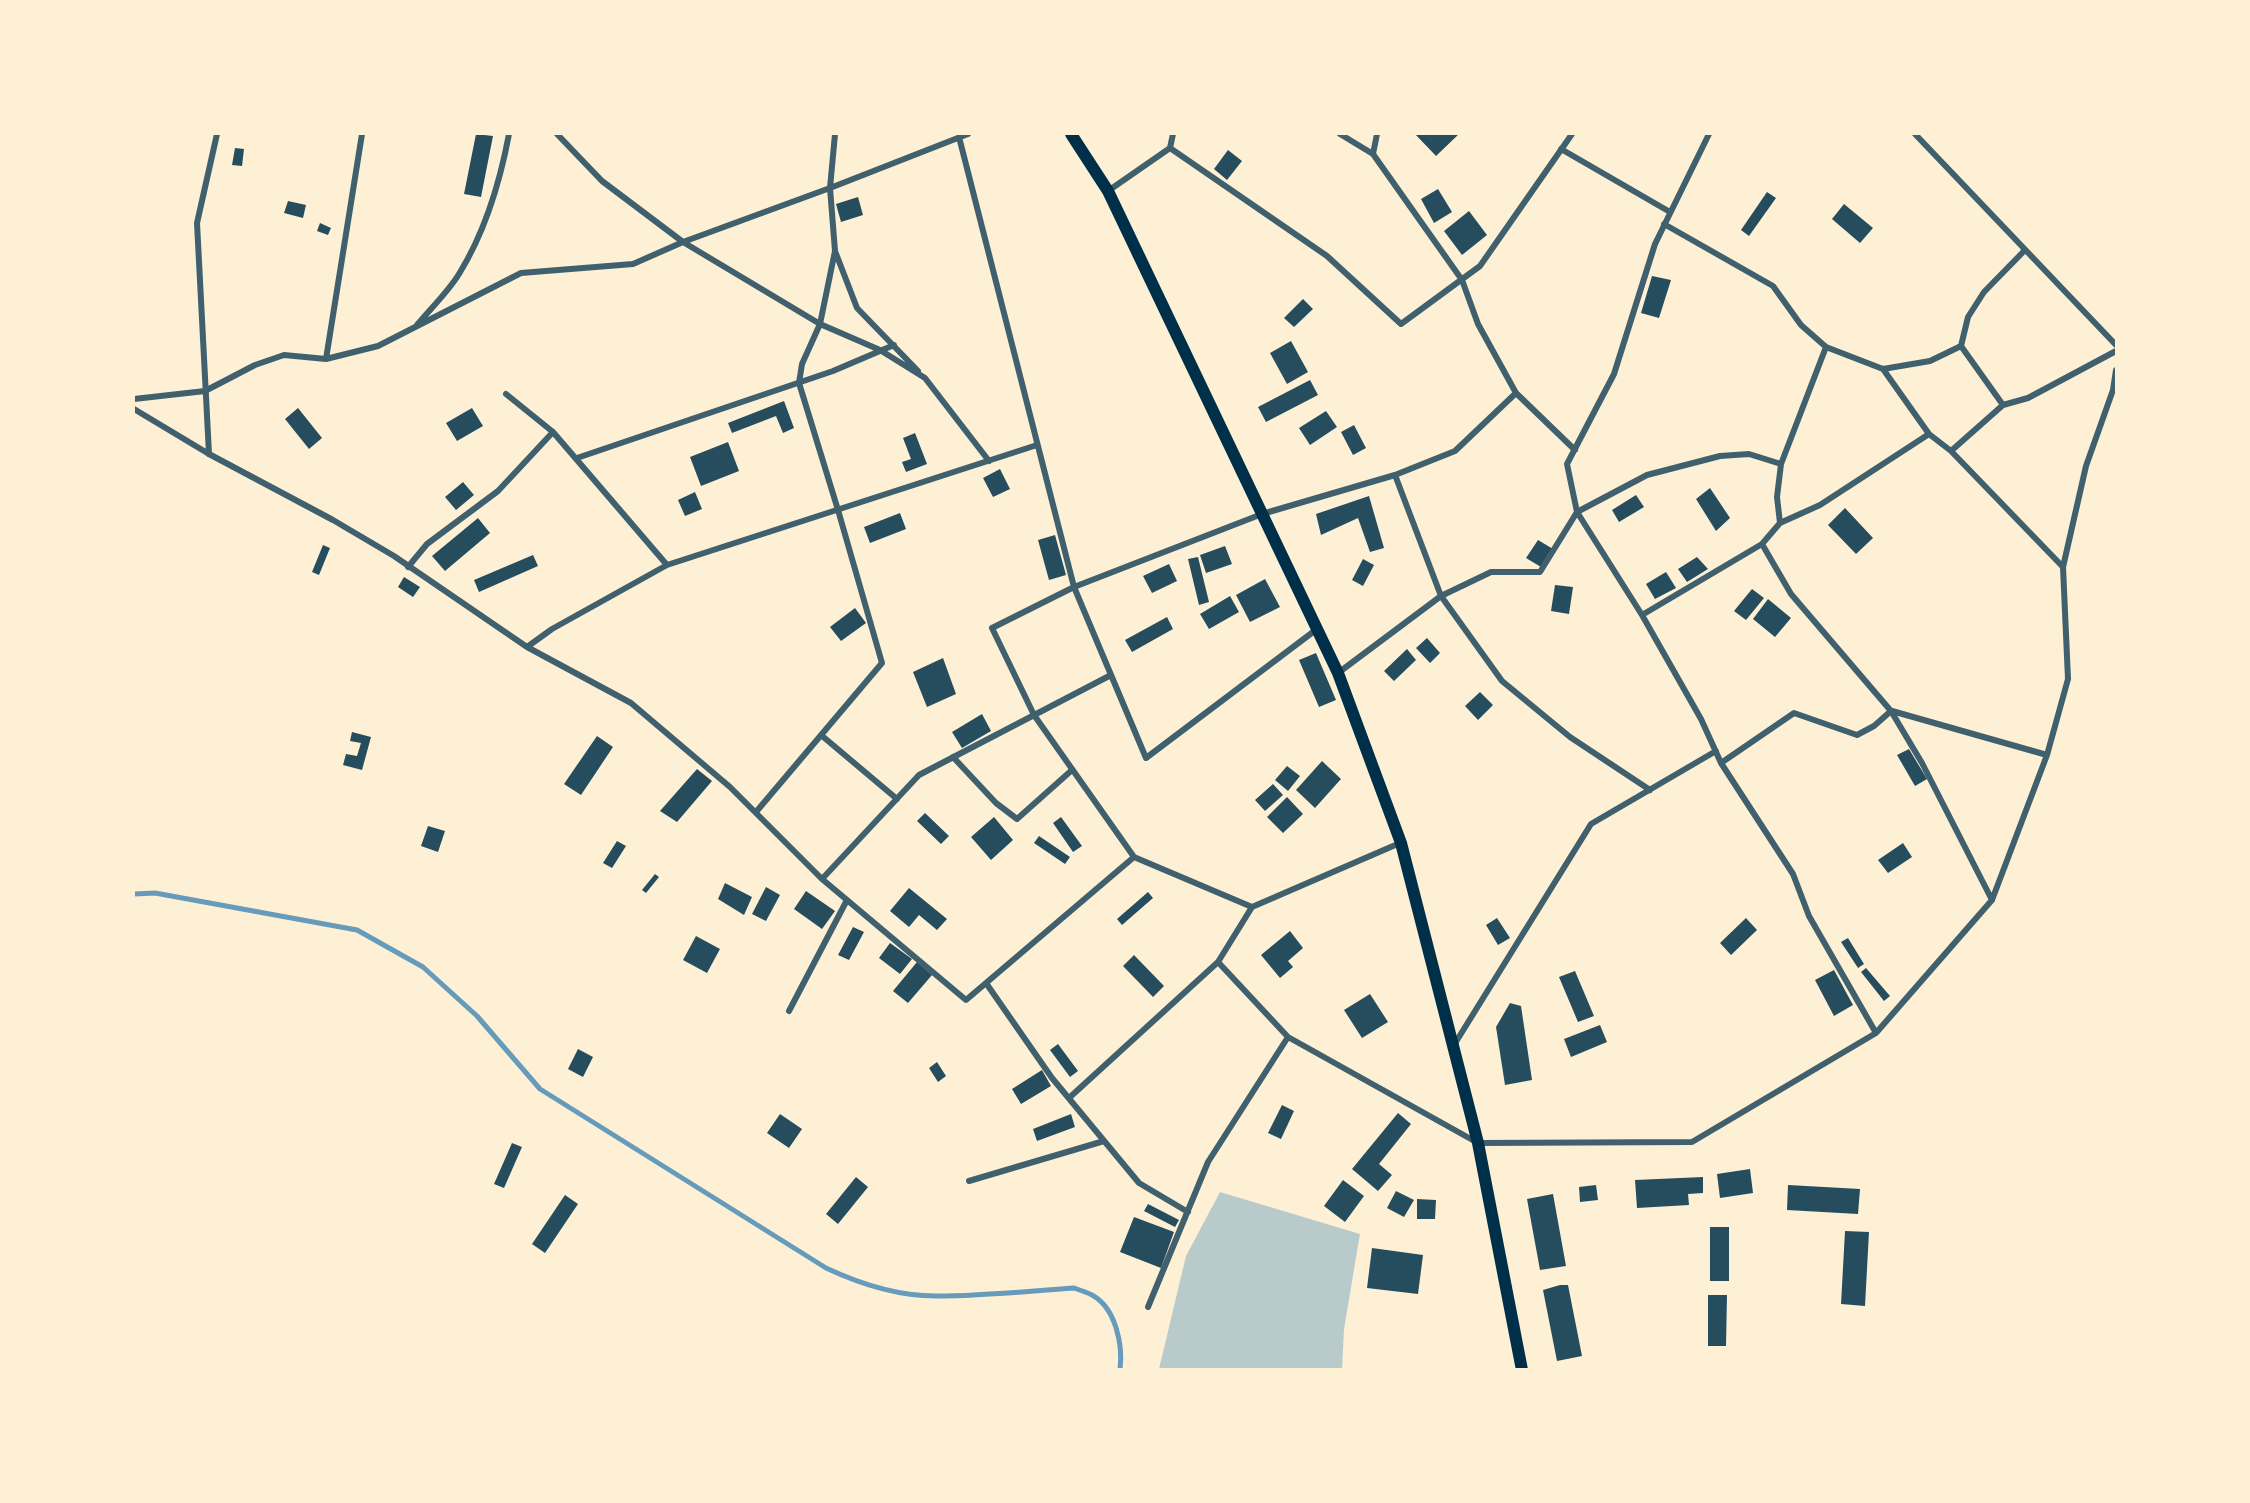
<!DOCTYPE html>
<html>
<head>
<meta charset="utf-8">
<style>
  body { margin:0 }
  #map { position:relative; width:2250px; height:1503px; overflow:hidden; background:#fdf0d5; font-family:"Playfair Display",serif }
  canvas { display:block }
  .frame { position:absolute; inset:0; border:135px solid #fdf0d5; pointer-events:none }
</style>
</head>
<body>
<div id="map">
<canvas width="2250" height="1503"></canvas>
<div class="frame"></div>
</div>
<script>
const g = document.querySelector('canvas').getContext('2d');
g.lineJoin = 'round';
function fill(path, color) {
  g.fillStyle = color;
  g.fill(path, 'evenodd');
}
function trace(path, color, width, dash) {
  g.strokeStyle = color;
  g.lineWidth = width;
  g.lineCap = dash ? 'butt' : 'round';
  g.setLineDash(dash || []);
  g.stroke(path);
}
fill(new Path2D(`
  M1220 1192 1360 1234 1344 1329 1342 1369H1159L1186 1256Z`), '#b9caca');
trace(new Path2D(`
  M134 894 155 893 357 930 423 967 477 1016 540 1089 826 1268C860 1284 898 1296 936 1296 982 1296 1028 1291 1074 1288 1080 1290 1086 1292 1092 1295 1116 1308 1123 1345 1120 1370`), '#669bbc', 5);
fill(new Path2D(`
  M476 134 493 136 481 197 464 194Z
  M1415 134H1459L1436 156Z
  M235 148 244 149 242 166 232 165Z
  M1228 150 1242 161 1227 180 1214 169Z
  M1438 189 1452 212 1434 223 1421 199Z
  M1767 192 1776 198 1749 236 1741 230Z
  M858 197 863 215 841 222 836 204Z
  M288 201 306 205 303 218 284 213Z
  M1844 204 1873 228 1860 243 1832 219Z
  M1469 211 1487 235 1462 255 1444 231Z
  M320 223 331 228 328 235 317 231Z
  M1652 276 1671 280 1659 318 1641 313Z
  M1303 299 1313 309 1294 327 1284 318Z
  M1291 341 1308 372 1287 384 1270 353Z
  M1310 380 1318 395 1266 422 1258 407Z
  M784 401 794 428 783 433 776 416 732 433 728 423Z
  M298 408 322 438 309 449 285 419Z
  M472 408 483 426 457 441 446 423Z
  M1326 411 1337 427 1310 445 1299 428Z
  M1354 425 1366 448 1353 455 1341 432Z
  M915 433 927 464 906 472 902 462 911 459 903 438Z
  M728 442 739 471 701 486 690 457Z
  M1000 469 1010 489 993 497 983 478Z
  M463 482 474 495 456 510 445 497Z
  M1710 488 1730 518 1716 531 1696 499Z
  M695 492 702 509 685 516 678 500Z
  M1636 495 1644 507 1619 522 1612 510Z
  M1369 496 1384 548 1370 552 1358 518 1321 535 1316 514Z
  M1845 508 1873 538 1856 554 1828 525Z
  M900 513 906 529 870 543 864 527Z
  M478 518 490 533 445 571 432 556Z
  M1055 535 1066 575 1049 580 1038 540Z
  M1538 540 1553 549 1541 567 1526 558Z
  M323 545 330 548 319 575 312 572Z
  M1225 546 1232 564 1206 573 1200 555Z
  M533 555 538 566 479 592 474 580Z
  M1198 557 1209 602 1199 605 1188 559Z
  M1697 557 1708 569 1687 582 1678 569Z
  M1363 559 1374 565 1363 586 1352 580Z
  M1169 564 1177 581 1152 593 1143 576Z
  M1666 572 1676 588 1655 599 1646 584Z
  M404 577 420 587 413 597 398 587Z
  M1265 579 1280 607 1250 622 1236 595Z
  M1555 585 1573 587 1569 614 1551 611Z
  M1752 589 1764 598 1746 620 1734 611Z
  M1230 596 1239 612 1209 629 1200 614Z
  M1768 599 1791 618 1775 637 1753 619Z
  M855 608 866 623 841 641 830 627Z
  M1167 617 1173 629 1132 652 1125 640Z
  M1427 638 1440 653 1430 663 1416 648Z
  M1407 649 1416 660 1394 681 1384 671Z
  M1316 653 1336 700 1319 707 1299 660Z
  M943 658 956 694 927 707 913 672Z
  M1480 692 1493 705 1478 720 1465 706Z
  M982 714 991 731 962 748 952 732Z
  M352 732 371 737 362 770 343 765 346 754 357 756 361 743 350 741Z
  M597 736 613 747 581 795 564 784Z
  M1909 749 1927 779 1915 786 1897 755Z
  M1322 761 1341 779 1315 808 1296 790Z
  M1287 766 1300 776 1288 791 1275 780Z
  M697 769 712 781 677 822 660 811Z
  M1273 784 1283 795 1265 811 1255 800Z
  M1287 797 1303 814 1283 833 1267 817Z
  M925 813 949 836 941 844 917 821Z
  M994 817 1013 840 991 860 971 837Z
  M1061 817 1082 846 1073 852 1053 823Z
  M428 826 445 831 438 852 421 846Z
  M1039 836 1070 857 1065 864 1034 843Z
  M617 841 626 846 612 868 603 863Z
  M1903 843 1912 857 1888 873 1878 860Z
  M655 874 659 877 646 893 642 890Z
  M725 883 752 897 744 915 718 899Z
  M766 887 780 895 766 921 752 914Z
  M909 888 947 919 937 930 919 915 909 927 890 911Z
  M806 891 835 911 822 929 794 909Z
  M1148 892 1153 898 1122 925 1117 919Z
  M1497 918 1510 938 1498 945 1486 925Z
  M1746 918 1757 930 1731 955 1720 943Z
  M853 927 864 932 849 960 838 955Z
  M1290 931 1303 948 1288 961 1293 967 1280 978 1261 955Z
  M696 936 720 949 707 973 683 960Z
  M1848 938 1864 964 1858 968 1841 942Z
  M890 943 912 959 900 974 879 958Z
  M1134 955 1164 986 1153 997 1123 966Z
  M917 962 932 975 908 1003 893 991Z
  M1866 968 1890 996 1884 1001 1861 972Z
  M1834 970 1853 1005 1834 1016 1815 980Z
  M1575 971 1594 1016 1578 1022 1559 977Z
  M1370 994 1388 1022 1362 1038 1344 1010Z
  M1510 1003 1521 1006 1532 1080 1505 1085 1496 1027Z
  M1600 1025 1607 1042 1571 1057 1564 1039Z
  M1058 1044 1078 1071 1070 1077 1050 1050Z
  M578 1049 593 1057 583 1077 568 1069Z
  M937 1062 946 1076 938 1082 929 1068Z
  M1042 1070 1051 1086 1021 1104 1012 1089Z
  M1282 1105 1294 1111 1281 1139 1268 1133Z
  M1398 1113 1411 1124 1379 1164 1392 1175 1378 1191 1352 1169Z
  M780 1114 802 1129 789 1148 767 1133Z
  M1071 1114 1075 1127 1037 1141 1033 1129Z
  M512 1143 522 1147 504 1188 494 1184Z
  M1750 1169 1753 1193 1720 1198 1717 1174Z
  M856 1177 868 1187 838 1224 826 1214Z
  M1703 1177V1193L1688 1194 1689 1205 1637 1208 1635 1180Z
  M1343 1180 1364 1196 1345 1222 1324 1206Z
  M1596 1185 1598 1200 1580 1202 1579 1187Z
  M1788 1185 1860 1189 1858 1214 1787 1210Z
  M1396 1191 1414 1200 1404 1217 1387 1208Z
  M1553 1194 1566 1266 1540 1270 1527 1199Z
  M565 1195 578 1204 545 1253 532 1244Z
  M1417 1199 1436 1200 1435 1219H1417Z
  M1148 1204 1179 1220 1175 1227 1144 1211Z
  M1134 1217 1174 1232 1161 1268 1120 1252Z
  M1710 1227H1729V1281H1710Z
  M1845 1231 1869 1232 1865 1306 1841 1304Z
  M1372 1248 1423 1255 1418 1294 1367 1288Z
  M1560 1285H1568L1582 1356 1557 1361 1543 1290Z
  M1708 1295H1727L1726 1346H1708Z`), '#264d5e');
trace(new Path2D(`
  M557 134 602 181 683 242 820 324 880 350 925 378 989 461
  M835 134 830 188 835 251 857 308 918 371
  M1340 134 1373 154 1462 280 1478 324 1516 393 1575 450
  M1709 134 1655 244 1614 374 1567 464 1577 512 1642 615 1701 719 1721 763 1793 874 1809 916 1876 1033
  M1915 134 2116 345
  M959 137 1074 587 1146 758 1317 629
  M1170 148 1327 256 1401 324 1480 266 1572 134
  M1561 149 1670 212
  M1373 154 1377 134
  M1108 191 1170 148 1173 134
  M1664 224 1773 286 1801 325 1826 347 1883 369 1930 361 1961 346
  M417 325C431 308 448 292 459 274 485 232 500 182 509 134
  M326 359 362 134
  M1883 369 1929 434 1951 451 2063 567
  M506 394 553 432 667 565
  M134 399 205 391 255 365 284 355 326 359 378 346 521 273 633 264 683 242 830 188 968 134
  M2003 405 1961 346 1968 317 1984 292 2025 250
  M134 409 209 454 333 520 394 556 527 647 631 703 730 787 822 879 966 1000 1134 857
  M1951 451 2003 405 2028 398 2116 351
  M209 454 197 223 217 134
  M577 458 833 371 894 345
  M1395 475 1441 596 1502 681 1570 737 1650 790
  M1780 523 1777 497 1781 464 1826 347
  M1762 544 1791 594 1891 711 1922 763 1992 900
  M408 567 427 544 498 491 553 432
  M1642 615 1762 544 1780 523 1820 505 1929 434
  M527 647 552 629 667 565 1037 445
  M1338 673 1441 596 1491 572H1540L1577 512 1647 475 1720 456 1749 454 1781 464
  M1892 711 2047 755
  M821 735 897 799
  M953 757 996 803 1017 819 1072 770
  M1721 763 1794 713 1857 735 1874 726 1891 711
  M756 812 882 663 838 510 799 383 802 364 820 324 835 251
  M1400 843 1252 907 1134 857 1034 715 992 628 1074 587 1262 514 1395 475 1455 451 1516 393
  M822 879 919 775 1111 675
  M1218 962 1288 1037 1478 1143 1692 1142 1876 1033 1992 900 2047 755 2068 679 2063 567 2086 466 2113 390 2116 370
  M986 983 1052 1078 1139 1183 1188 1212
  M789 1011 847 900
  M1454 1045 1591 824 1716 751
  M1069 1098 1218 962 1252 907
  M969 1181 1104 1141
  M1148 1307 1208 1162 1288 1037`), '#3f606c', 6);
trace(new Path2D(`
  M1071 134 1108 191 1338 673 1401 843 1478 1143 1522 1370`), '#003049', 12);
</script>
</body>
</html>
